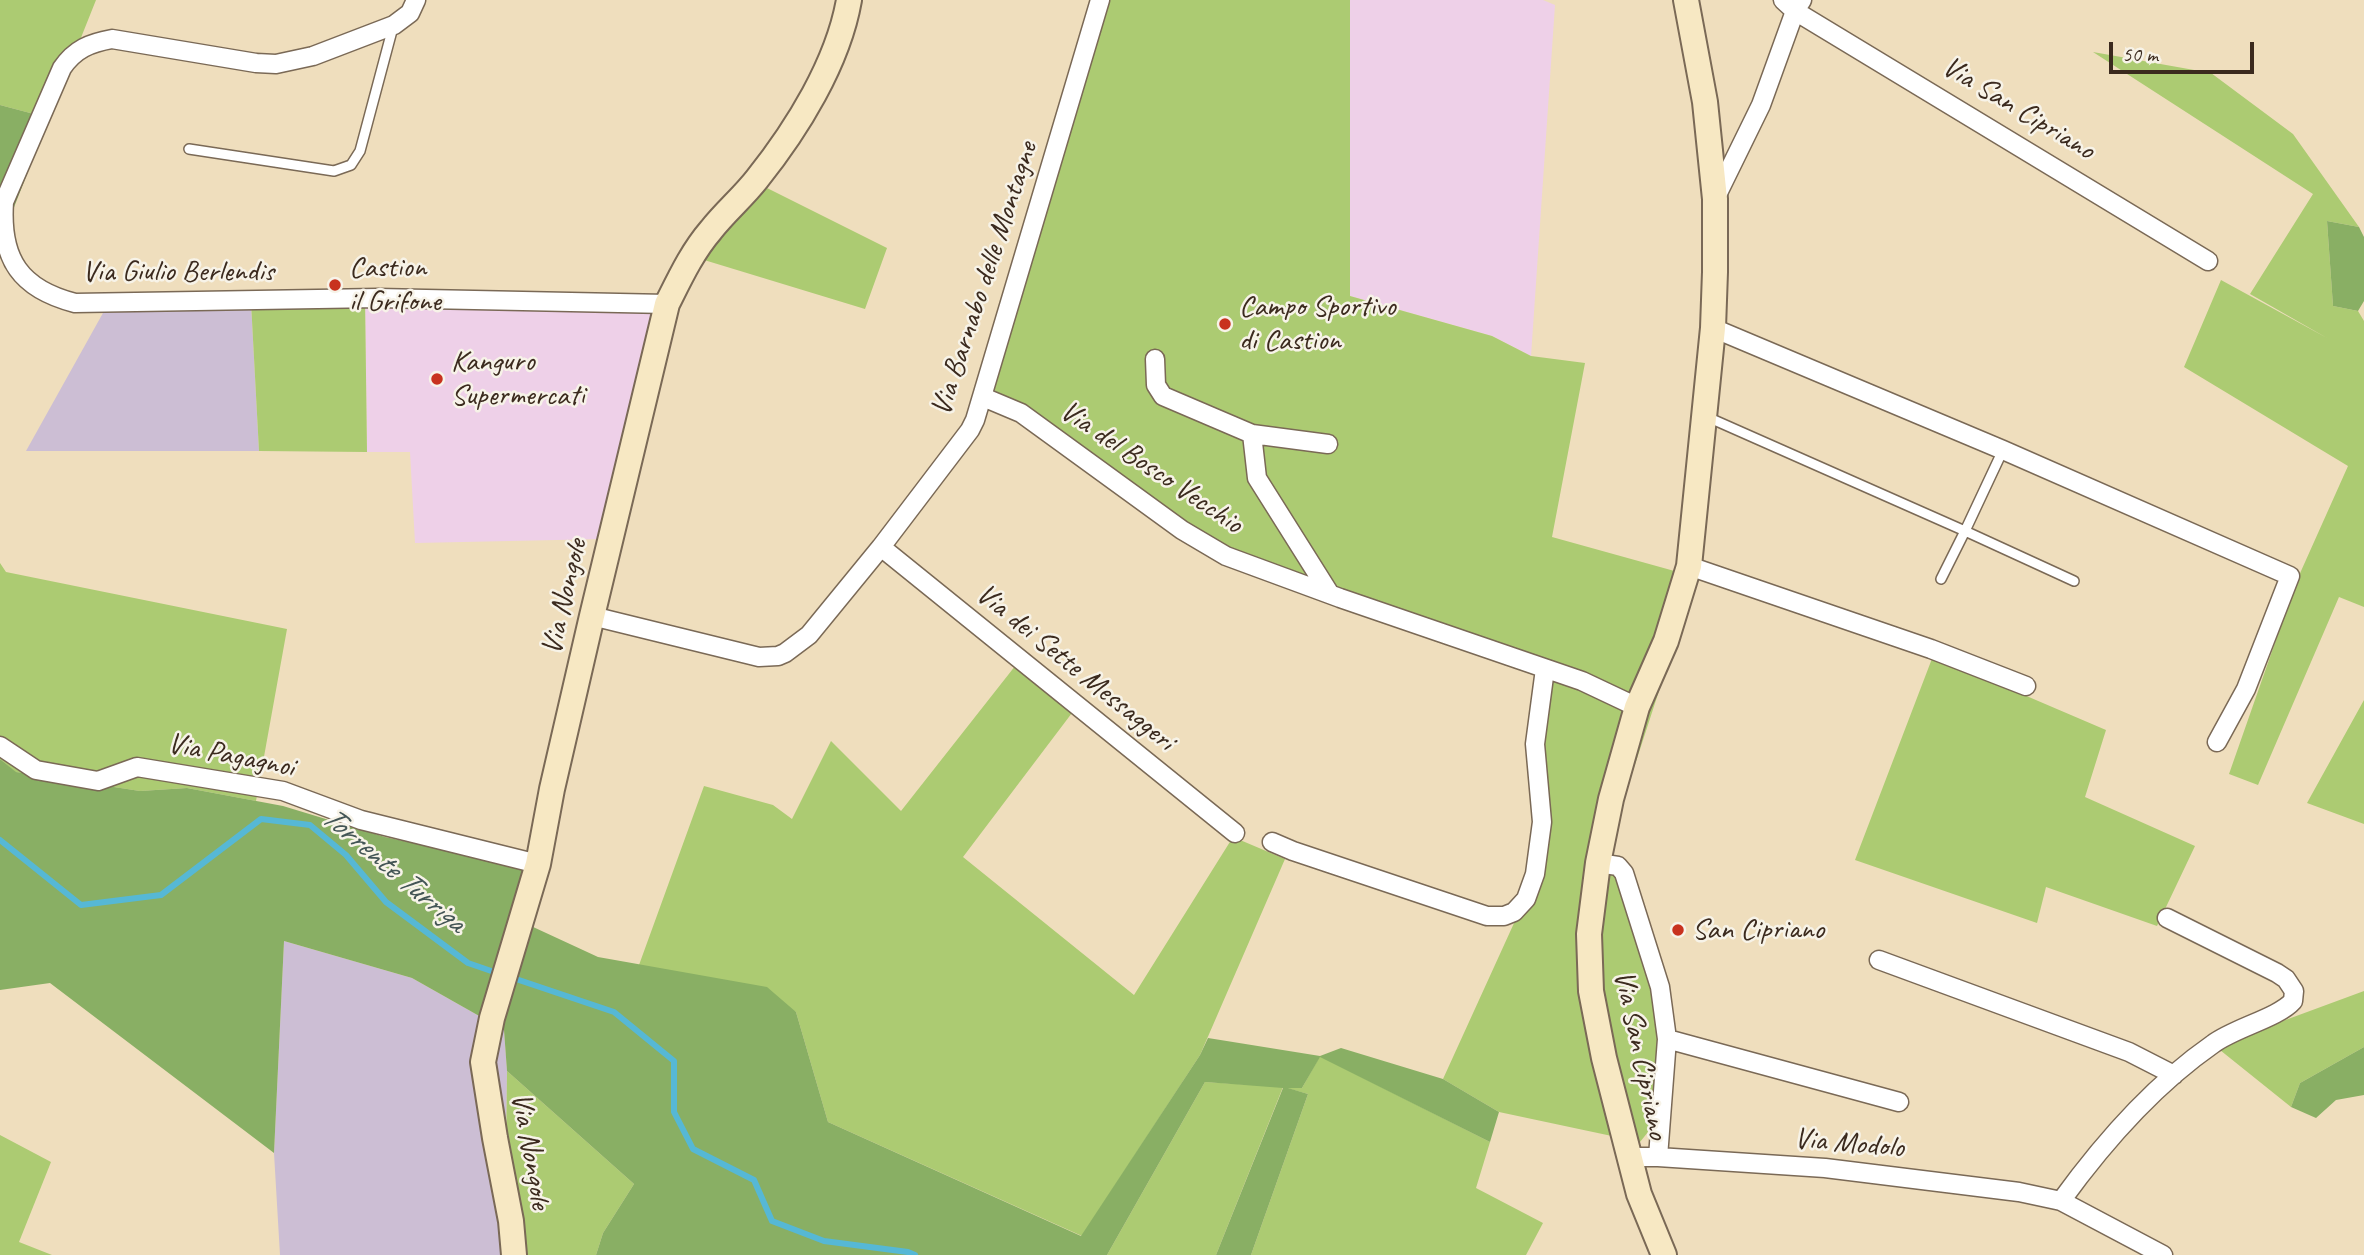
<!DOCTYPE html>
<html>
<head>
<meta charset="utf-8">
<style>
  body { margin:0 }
  #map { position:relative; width:2364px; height:1255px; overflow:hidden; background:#efdebd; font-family:Caveat,sans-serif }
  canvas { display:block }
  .scale { position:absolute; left:2109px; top:42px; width:145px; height:32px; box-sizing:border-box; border:4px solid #3b2a1e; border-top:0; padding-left:9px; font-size:21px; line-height:24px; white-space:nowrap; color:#3b2a1e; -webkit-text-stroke:5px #f7f3e8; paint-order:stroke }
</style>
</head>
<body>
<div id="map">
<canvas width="2364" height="1255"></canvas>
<div class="scale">50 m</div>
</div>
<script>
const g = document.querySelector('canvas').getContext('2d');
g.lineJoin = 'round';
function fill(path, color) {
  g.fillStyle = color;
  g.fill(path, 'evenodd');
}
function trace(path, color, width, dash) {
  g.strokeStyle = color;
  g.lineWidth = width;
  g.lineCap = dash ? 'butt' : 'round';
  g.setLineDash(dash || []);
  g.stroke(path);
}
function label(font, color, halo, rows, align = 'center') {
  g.font = font + ' Caveat,sans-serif';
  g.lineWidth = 5;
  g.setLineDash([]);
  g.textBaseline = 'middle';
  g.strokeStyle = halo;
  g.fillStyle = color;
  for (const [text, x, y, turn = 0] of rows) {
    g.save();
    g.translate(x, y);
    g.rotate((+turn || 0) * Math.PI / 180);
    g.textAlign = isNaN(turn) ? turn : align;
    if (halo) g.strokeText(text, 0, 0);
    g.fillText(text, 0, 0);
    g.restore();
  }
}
fill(new Path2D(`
  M1350 0H1543L1555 5 1531 356 1492 336 1350 296Z
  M665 295 604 539 415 543 410 452H367L365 297Z`), '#eed0e8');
fill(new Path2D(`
  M251 302 259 451H26L108 304Z
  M284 941 412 978 504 1030 507 1071 505 1255H280L274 1153Z`), '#ccbed4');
fill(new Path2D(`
  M0 0H96L49 118 0 105Z
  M1097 0H1350V296L1492 336 1531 356 1585 363 1552 537 1696 577 1618 817 1610 874 1617 875 1655 999 1658 1061 1652 1127 1640 1142 1499 1112 1443 1079 1520 910 1537 864 1535 767 1546 671 1225 558 1021 413 992 388Z
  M2093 52 2211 73 2293 134 2359 227 2327 221 2333 306 2358 311 2364 321V607L2339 597 2258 785 2229 774 2297 580 2348 466 2184 367 2221 280 2327 338 2250 294 2313 194Z
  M759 184 887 248 865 309 691 256Z
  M365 297 367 452 259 451 251 302Z
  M0 563 6 572 287 629 256 801 187 788 140 791 15 772 0 759Z
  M1023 656 1078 705 963 857 1134 995 1233 837 1285 859 1200 1055 1082 1236 828 1122 796 1012 639 965 704 786 773 805 792 819 831 741 901 811Z
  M1933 656 2106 730 2085 797 2195 846 2157 926 2046 887 2037 923 1855 860Z
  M2364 700V824L2307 803Z
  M2364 991V1047L2300 1083 2291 1107 2215 1046Z
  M1320 1056 1490 1142 1476 1188 1543 1223 1526 1255H1251L1308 1094 1283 1087 1216 1255H1107L1205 1082 1302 1088Z
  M507 1071 634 1184 603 1233 596 1255H505Z
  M0 1135 51 1162 19 1242 52 1255H0Z`), '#accb72');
fill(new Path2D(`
  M0 105 49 118 0 243Z
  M2327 221 2359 227 2364 237V301L2358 311 2333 306Z
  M0 759 16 772 140 791 187 788 283 806 385 837 532 869 518 920 598 957 767 987 796 1012 828 1122 1081 1236 1200 1055 1208 1038 1320 1056 1341 1048 1443 1079 1499 1112 1490 1142 1320 1057 1302 1088H1288L1308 1094 1251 1255H1216L1283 1088 1205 1082 1107 1255H596L603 1233 634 1184 507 1071 504 1030 412 978 284 941 274 1153 50 983 0 990Z
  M2364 1047V1095L2336 1100 2316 1118 2291 1107 2300 1083Z`), '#89af64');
trace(new Path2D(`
  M0 840 81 905 161 895 261 819 310 825 346 855 386 902 468 963 500 974
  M510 977 614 1012 674 1061V1112L693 1149 754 1180 772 1221 824 1241 908 1252 915 1255`), '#56b8d5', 6);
const lane = new Path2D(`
  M189 149 334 171 351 165 360 151 393 27
  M1705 416 1965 531 2003 450
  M1941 579 1965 531 2074 581`);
const street = new Path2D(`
  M416 0 410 13 394 25 313 56 276 64 256 63 112 39C90 43 75 49 62 68L4 202C0 260 21 289 75 303L378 298 667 304
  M1783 0 1795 11 2208 261
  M1715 199 1761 105 1795 11 1802 0
  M1713 328 2003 450 2290 576 2246 689 2217 742
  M1155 359 1156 385 1163 396 1252 434
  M983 397 1021 413 1182 530 1226 556 1340 598 1582 681 1637 707
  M1328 444 1252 434 1257 478 1330 594
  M881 547 1235 833
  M1689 566 1931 649 2026 686
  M592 616 759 657 778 656 785 653 809 635 881 547 970 430 975 420 1100 0
  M0 746 36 770 98 781 137 767 283 791 361 820 538 864
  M1272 842 1293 851 1487 916H1504L1514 912 1526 899 1535 874 1542 822 1535 744 1545 669
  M1598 863 1618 866 1624 873 1660 987 1667 1039 1658 1157
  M1879 960 2129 1052 2174 1075
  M1667 1039 1899 1102
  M1629 1157H1658L1825 1168 2019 1192 2061 1201 2163 1255
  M2061 1201C2103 1143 2154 1085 2213 1044 2234 1028 2278 1018 2293 1001L2294 991 2286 979 2277 973 2167 918`);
const secondary = new Path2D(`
  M514 1255 511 1221 495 1138 483 1062 492 1018 538 864 552 789 592 616 667 304C680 278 692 252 711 230 725 212 743 197 757 179 797 129 838 63 849 0
  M1664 1255 1639 1194 1604 1058 1591 991 1589 934 1598 863 1611 799 1637 707 1666 641 1689 566 1713 328 1715 272V199L1705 102 1686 0`);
trace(lane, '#7a6956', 12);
trace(street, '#7a6956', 21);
trace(secondary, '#7a6956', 28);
trace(lane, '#fff', 9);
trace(street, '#fff', 18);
trace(secondary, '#f7e8c3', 24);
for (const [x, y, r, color] of [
  [335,285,7,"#c8321e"],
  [1225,324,7,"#c8321e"],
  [437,379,7,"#c8321e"],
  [1678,930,7,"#c8321e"]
]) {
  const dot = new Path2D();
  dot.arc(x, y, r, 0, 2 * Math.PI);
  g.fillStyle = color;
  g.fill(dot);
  trace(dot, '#f7f3e8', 2.5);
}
label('30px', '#3b2a1e', '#f7f3e8', [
  ["Via San Cipriano",2018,109,31],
  ["Via Giulio Berlendis",178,272],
  ["Via Barnabo delle Montagne",985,279,-72],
  ["Via del Bosco Vecchio",1151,468,34],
  ["Via Nongole",565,597,-77],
  ["Via dei Sette Messaggeri",1075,668,39],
  ["Via Pagagnoi",231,756,11],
  ["Via San Cipriano",1640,1055,78],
  ["Via Modolo",1849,1144,5],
  ["Via Nongole",530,1151,80]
]);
label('30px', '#3b2a1e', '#f7f3e8', [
  ["Castion",349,268],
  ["il Grifone",349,302],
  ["Campo Sportivo",1239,307],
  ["di Castion",1239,341],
  ["Kanguro",451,362],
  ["Supermercati",451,396],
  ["San Cipriano",1692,930]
], 'left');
label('italic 32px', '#435555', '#f7f3e8', [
  ["Torrente Turriga",393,870,40]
]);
</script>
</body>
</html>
